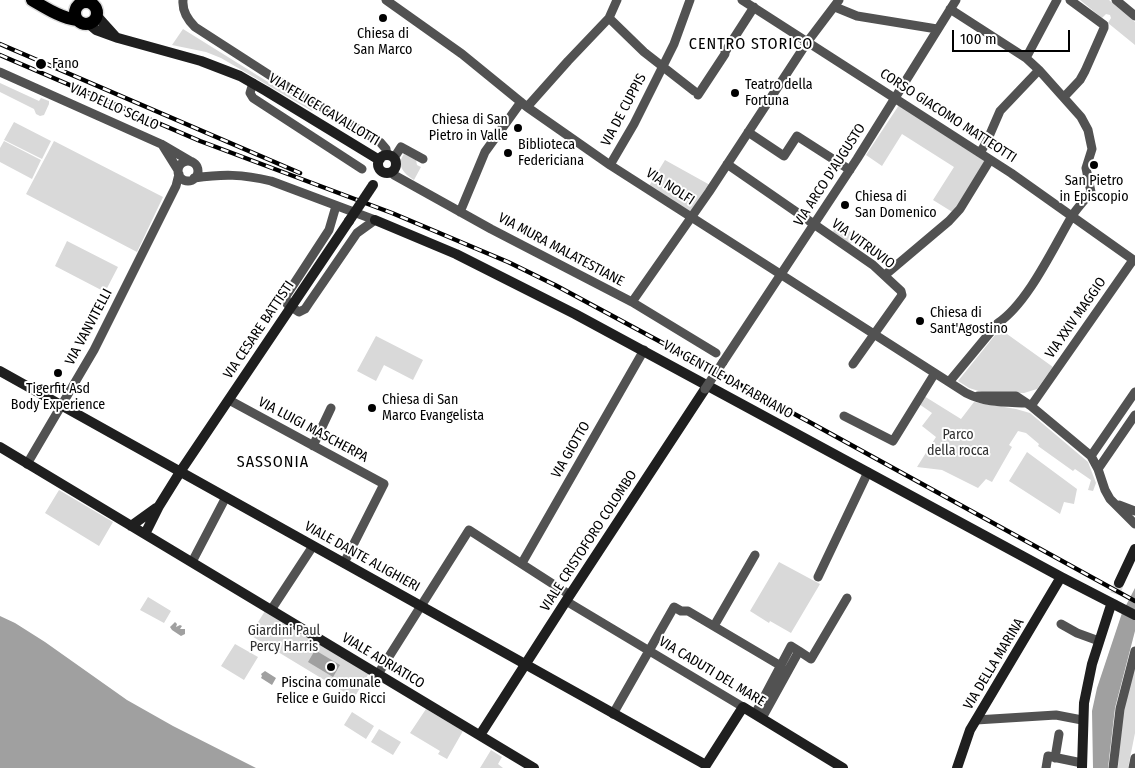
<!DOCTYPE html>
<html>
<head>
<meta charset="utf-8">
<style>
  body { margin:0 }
  #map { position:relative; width:1135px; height:768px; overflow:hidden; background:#fff; font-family:"Fira Sans Condensed",sans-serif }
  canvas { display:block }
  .scale { position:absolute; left:952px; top:30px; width:118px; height:22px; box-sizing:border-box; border:2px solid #000; border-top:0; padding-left:6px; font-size:15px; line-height:18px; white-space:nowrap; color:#000; -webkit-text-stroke:4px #fff; paint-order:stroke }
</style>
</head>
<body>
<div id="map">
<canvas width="1135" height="768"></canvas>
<div class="scale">100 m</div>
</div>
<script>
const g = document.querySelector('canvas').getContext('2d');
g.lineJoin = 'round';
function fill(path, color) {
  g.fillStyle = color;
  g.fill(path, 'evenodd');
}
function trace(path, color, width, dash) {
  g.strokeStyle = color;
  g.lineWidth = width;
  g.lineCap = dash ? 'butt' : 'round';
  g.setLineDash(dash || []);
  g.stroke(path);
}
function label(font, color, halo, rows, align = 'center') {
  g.font = font + ' "Fira Sans Condensed",sans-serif';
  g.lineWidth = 4;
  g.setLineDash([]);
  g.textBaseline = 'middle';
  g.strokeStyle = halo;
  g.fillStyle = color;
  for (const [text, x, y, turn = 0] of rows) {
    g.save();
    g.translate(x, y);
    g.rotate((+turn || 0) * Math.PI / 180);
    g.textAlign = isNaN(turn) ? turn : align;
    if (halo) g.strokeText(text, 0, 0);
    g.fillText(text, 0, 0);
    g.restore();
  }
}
fill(new Path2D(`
  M1080 0H1109L1135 22V45L1108 23 1111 18 1110 15 1106 14 1102 18Z
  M183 29 313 110 312 111 221 58 206 52 172 45Z
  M0 83 39 101 41 98 49 101V104L44 115 40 116 36 114 34 109 0 92Z
  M899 105 986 162 954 213 933 200 954 167 902 134 882 166 866 155Z
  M14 122 51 141 42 159 4 140Z
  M4 141 41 160 32 179 0 162V148Z
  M54 141 163 197 137 252 26 194Z
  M404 154 416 160 417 165 421 167 414 180C404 174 396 165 404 154Z
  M665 160 710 185 691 213 649 186Z
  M837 227 842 230 844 228 856 235 850 245 832 232Z
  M67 241 118 267 105 292 55 266Z
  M1000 329 1053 367 1037 389 1024 393 982 392 969 388 958 381Z
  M376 336 423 360 413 380 384 365 376 381 357 371Z
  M924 396 961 419 974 402 1016 409 1030 413 1088 462 1096 483 1093 491 1088 490 1091 480 1075 469 1073 471 1038 446 1039 444 1026 433 1018 431 1009 445 1012 447 992 482 986 479 978 488 942 470 917 467 936 437 922 426 932 413 919 404Z
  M1027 452 1077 489 1074 504 1064 502 1060 514 1009 481Z
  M59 490 113 522 99 546 45 513Z
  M779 562 820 584 791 633 770 621 769 623 750 611Z
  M148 597 171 611 164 623 140 610Z
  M265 611 369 673 354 698 250 635Z
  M235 644 258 657 244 680 221 666Z
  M1135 663V733L1128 768H1118L1122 709Z
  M426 709 463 731 447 759 438 754 440 751 410 733Z
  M352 712 374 726 366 739 344 725Z
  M379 729 401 742 393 755 371 742Z
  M491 750 502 757 498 764 503 768H480Z`), '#d9d9d9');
fill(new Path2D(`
  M1135 588V631L1115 708 1108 768H1093L1092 711 1097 688 1122 613Z
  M0 616 15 623 45 642 127 700 173 726 256 768H0Z
  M175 622 177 624 176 627 180 625 182 626 180 629H185V634L181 636 172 630 170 627Z
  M315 650 340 665 333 677 308 662Z
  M265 671 276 678 272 685 261 678 262 676 261 674Z`), '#a0a0a0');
trace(new Path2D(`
  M1110 608 1119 583`), '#d9d9d9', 10, [10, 5]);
const primary = new Path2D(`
  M32 0C46 8 61 18 77 20
  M75 13a11 11 0 1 1 22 0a11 11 0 1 1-22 0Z`);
trace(primary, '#dbdbdb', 15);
trace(new Path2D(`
  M183 0C182 11 187 19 195 27L288 87 380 142 386 149 387 155
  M386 0 462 54 527 107 610 165 966 393C986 403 1003 402 1026 403
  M742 0 1011 173 1135 261
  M1116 0 1135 16
  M835 7 857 16 937 29
  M609 18 644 52 694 91
  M1026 58 1057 0
  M0 72 161 144 190 161
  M253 83 250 93 253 98 362 169
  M698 95 725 54V52L754 7
  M1064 97 1080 80 1085 71 1104 28V25L1070 0
  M527 107 568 61 609 18 617 0
  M748 132 784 156 797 136 850 170
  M163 146 178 170
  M980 153 987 141 1000 111 1039 70
  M394 158 401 147 423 159
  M178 171a10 10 0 1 1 20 0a10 10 0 1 1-20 0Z
  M727 164 873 265 901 291 902 295 853 364
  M610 165 634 124 674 44 690 0
  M393 171 394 175 491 229 632 302 716 353
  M194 178C223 174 242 174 271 181L375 220
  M336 206 329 230 286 296 287 304 299 312 305 309 309 303 357 233 375 220
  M460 212 485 152 521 102
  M885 275 949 221 960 209 990 160
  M632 302 709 192 808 41 839 0
  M723 362 857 159 956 0
  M949 382 998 323C1028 303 1053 248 1072 216 1078 207 1085 200 1091 192L1086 168 1092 149 1088 130 1081 117 1039 70 1026 58 950 9
  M978 396H1016L1031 406 1091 456 1098 469 1105 490 1110 499 1135 524
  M229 400 384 484 344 563
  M1031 406 1133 260
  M844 416 893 441 935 373
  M313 446 331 408
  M1091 456 1135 392
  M27 464 94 350 176 186 179 174
  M1098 469 1135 415
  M1119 505 1135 511
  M192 562 226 497
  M522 563 644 350
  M818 577 868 472
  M566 601 743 707
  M271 610 313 546
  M1061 624 1077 633 1099 641
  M714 626 755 555
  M799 651 811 659 847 598
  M378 674 469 530 570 595
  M613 714 674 607 681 611H688L781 666
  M755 714 791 646 799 651 762 718
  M976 720 1056 715 1082 720
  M1055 758 1059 734
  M1046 768 1048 756 1082 763
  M1113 768 1120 709 1135 651
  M1133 768 1135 758`), '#525252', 9);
trace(new Path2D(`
  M97 16 115 36
  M89 24 96 30 118 38 201 61 240 76 266 91 376 158 380 159
  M378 164a9 9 0 1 1 18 0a9 9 0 1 1-18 0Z
  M375 220 456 254 575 314 1061 577 1135 615
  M0 371 706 765 743 707 843 768
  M0 447 534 768
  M131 526 156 508
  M145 534 159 506 182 469 349 221
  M1119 583 1135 549
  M480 735 566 601 705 389
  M957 768 970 730 1061 577
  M1082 768 1084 703 1092 664 1110 608`), '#1f1f1f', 10);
trace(primary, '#000', 12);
const rail = new Path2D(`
  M0 44 300 173
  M0 55 200 141 392 213 508 262 555 285 813 424 1135 601`);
trace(rail, '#000', 4.5);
trace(rail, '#fff', 2.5, [8]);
trace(new Path2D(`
  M705 389 723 362`), '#525252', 9);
trace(new Path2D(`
  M349 221 373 185`), '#1f1f1f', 10);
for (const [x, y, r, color] of [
  [383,18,5,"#000"],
  [41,64,6,"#000"],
  [735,93,5,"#000"],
  [518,128,5,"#000"],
  [508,153,5,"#000"],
  [1094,165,5,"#000"],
  [845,205,5,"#000"],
  [920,321,5,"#000"],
  [58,373,5,"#000"],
  [372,408,5,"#000"],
  [331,667,5,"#000"]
]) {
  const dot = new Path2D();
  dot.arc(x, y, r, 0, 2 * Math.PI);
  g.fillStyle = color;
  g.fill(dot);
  trace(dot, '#fff', 2);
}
label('14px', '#000', '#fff', [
  ["Chiesa di",383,34,"center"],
  ["San Marco",383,50,"center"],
  ["Fano",52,64],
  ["Teatro della",745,85],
  ["Fortuna",745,101],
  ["Chiesa di San",508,120,"right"],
  ["Pietro in Valle",508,136,"right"],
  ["Biblioteca",518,145],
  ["Federiciana",518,161],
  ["San Pietro",1094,181,"center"],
  ["in Episcopio",1094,197,"center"],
  ["Chiesa di",855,197],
  ["San Domenico",855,213],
  ["Chiesa di",930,313],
  ["Sant'Agostino",930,329],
  ["Tigerfit Asd",58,389,"center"],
  ["Body Experience",58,405,"center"],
  ["Chiesa di San",382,400],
  ["Marco Evangelista",382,416],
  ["Piscina comunale",331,683,"center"],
  ["Felice e Guido Ricci",331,699,"center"]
], 'left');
label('14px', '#000', '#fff', [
  ["VIA DELLO SCALO",114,107,24],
  ["VIA FELICE CAVALLOTTI",324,110,31],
  ["VIA DE CUPPIS",624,110,-62],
  ["CORSO GIACOMO MATTEOTTI",948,116,33],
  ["VIA ARCO D'AUGUSTO",830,175,-57],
  ["VIA NOLFI",670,187,33],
  ["VIA VITRUVIO",863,244,36],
  ["VIA MURA MALATESTIANE",561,250,28],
  ["VIA XXIV MAGGIO",1076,318,-55],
  ["VIA VANVITELLI",89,327,-62],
  ["VIA CESARE BATTISTI",259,330,-56],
  ["VIA GENTILE DA FABRIANO",728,380,29],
  ["VIA LUIGI MASCHERPA",313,430,28],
  ["VIA GIOTTO",571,450,-60],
  ["VIALE CRISTOFORO COLOMBO",589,541,-57],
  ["VIALE DANTE ALIGHIERI",362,557,29],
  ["VIALE ADRIATICO",383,661,31],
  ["VIA DELLA MARINA",994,664,-59],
  ["VIA CADUTI DEL MARE",712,672,31]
]);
label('14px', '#303030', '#fff', [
  ["Parco",958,435],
  ["della rocca",958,451],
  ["Giardini Paul",284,631],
  ["Percy Harris",284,647]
]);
g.letterSpacing = '1px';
label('16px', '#000', '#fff', [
  ["CENTRO STORICO",751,45],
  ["SASSONIA",273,463]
]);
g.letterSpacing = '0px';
</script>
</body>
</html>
